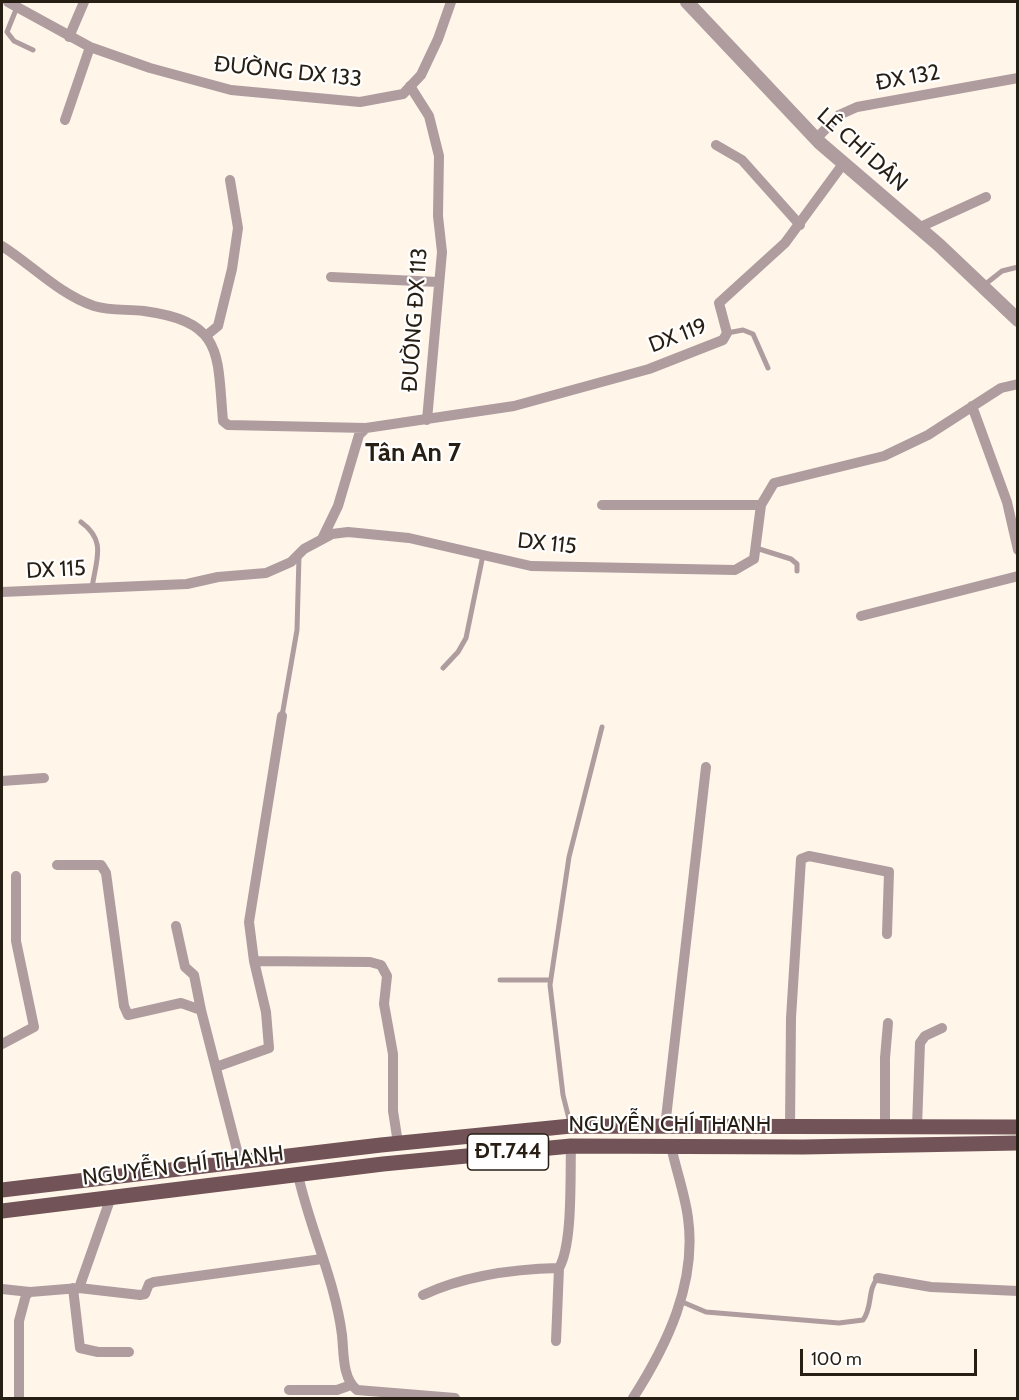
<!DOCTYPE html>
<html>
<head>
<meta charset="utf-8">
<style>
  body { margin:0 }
  #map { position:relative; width:1019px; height:1400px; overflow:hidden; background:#fff5e9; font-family:Cabin,sans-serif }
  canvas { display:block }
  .frame { position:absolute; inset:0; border:3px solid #281f14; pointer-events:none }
  .scale { position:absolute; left:800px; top:1349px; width:177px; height:27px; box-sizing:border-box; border:3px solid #281f14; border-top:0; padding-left:8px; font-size:18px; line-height:21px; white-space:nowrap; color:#281f14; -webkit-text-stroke:4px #fff; paint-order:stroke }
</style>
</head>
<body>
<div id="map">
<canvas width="1019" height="1400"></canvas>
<div class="frame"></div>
<div class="scale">100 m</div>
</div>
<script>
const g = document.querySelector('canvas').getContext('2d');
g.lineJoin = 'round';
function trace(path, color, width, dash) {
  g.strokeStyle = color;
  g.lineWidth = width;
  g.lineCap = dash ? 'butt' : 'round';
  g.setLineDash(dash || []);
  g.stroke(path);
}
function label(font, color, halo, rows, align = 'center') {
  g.font = font + ' Cabin,sans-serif';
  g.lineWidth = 4.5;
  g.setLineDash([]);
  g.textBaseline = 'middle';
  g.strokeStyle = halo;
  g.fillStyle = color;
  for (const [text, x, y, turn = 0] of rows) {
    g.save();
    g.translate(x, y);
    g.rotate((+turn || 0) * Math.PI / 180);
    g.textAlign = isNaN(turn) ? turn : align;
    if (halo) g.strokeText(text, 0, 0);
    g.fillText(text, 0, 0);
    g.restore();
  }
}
trace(new Path2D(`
  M17 7 7 32 14 41 33 50
  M983 286 1002 271 1018 267
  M727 333 743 330 753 334 768 368
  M81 522C107 541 96 559 92 588
  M756 548 791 559 797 564V571
  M443 668 458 652 466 638 483 555
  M282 716 297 630 299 556
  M500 980H550
  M570 1123 563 1095 550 985 569 857 602 727
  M680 1301 706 1312 839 1323 863 1320C873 1307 867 1289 878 1278`), '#af9c9f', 5);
trace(new Path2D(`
  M8 2 90 47 150 68 231 90 360 102 403 94 421 75 438 39 451 2
  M69 37 84 2
  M410 86 429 116 439 156 438 216 442 252 427 420
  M65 120 90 47
  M816 139 839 115 857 107 1018 78
  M716 145 742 160 800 225
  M918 228 986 197
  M2 246C32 265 59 294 94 306 110 311 128 309 144 311 224 322 217 353 223 421L228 425 366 428
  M331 277 438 282
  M207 335 218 326 232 269 238 228 230 180
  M972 406 1007 502 1018 550
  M602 505H761
  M322 539 338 506 359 435 366 428 514 406 649 369 723 340 727 333 719 303 785 243 843 164
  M2 592 187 584 218 577 266 573 291 562 304 549 332 534 348 532 409 538 531 566 735 570 754 559 761 505 774 483 884 456 928 435 1001 388 1018 384
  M861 616 1018 576
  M2 781 44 778
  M57 865H101L106 873 124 1006 128 1015 181 1003 201 1010 240 1162
  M176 926 185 967 194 975 201 1010
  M254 961 370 962 381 965 387 976 384 1004 393 1054V1111L398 1143
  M2 1044 34 1027 16 941V876
  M216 1067 269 1048 266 1012 254 961 249 922 282 716
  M665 1127 706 767
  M917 1127 920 1043 925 1036 942 1028
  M790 1128 791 1018 801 859 809 856 889 872 887 934
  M885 1128V1058L888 1023
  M298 1175C310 1229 335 1280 342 1335 344 1353 342 1378 357 1390L455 1398
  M878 1278 931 1287 1018 1291
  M73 1288 80 1348 98 1352H129
  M79 1288 140 1295 145 1294 149 1284 154 1282 322 1259
  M2 1289 30 1292
  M423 1295C466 1275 512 1269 559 1268
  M556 1341 559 1268C573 1244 570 1176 571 1146
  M289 1390H337L351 1385
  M19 1398V1321L26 1295 30 1292 79 1288 111 1197
  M633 1398C667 1345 697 1283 688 1218 685 1194 676 1170 671 1146`), '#af9c9f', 10);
trace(new Path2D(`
  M687 2 820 143 939 245 1018 320`), '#af9c9f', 14);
trace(new Path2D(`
  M2 1190 381 1145 571 1126 1018 1127
  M2 1211 383 1164 571 1146 803 1147 1018 1143`), '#715358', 15);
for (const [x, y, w] of [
  [508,1152,81]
]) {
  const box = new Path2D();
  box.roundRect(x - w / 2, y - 18, w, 36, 4.5);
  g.fillStyle = '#fff';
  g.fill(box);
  trace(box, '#281f14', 1.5);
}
label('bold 21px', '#281f14', null, [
  ["ĐT.744",508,1152]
]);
label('22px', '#281f14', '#fff', [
  ["ĐƯỜNG DX 133",288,72,6],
  ["ĐX 132",908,78,-10],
  ["LÊ CHÍ DÂN",862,150,42],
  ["ĐƯỜNG ĐX 113",415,320,-86],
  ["DX 119",678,336,-21],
  ["DX 115",547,544,6],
  ["DX 115",56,570,-3],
  ["NGUYỄN CHÍ THANH",670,1125],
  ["NGUYỄN CHÍ THANH",183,1166,-7]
]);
label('bold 26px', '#281f14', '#fff', [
  ["Tân An 7",413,453]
]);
</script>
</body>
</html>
